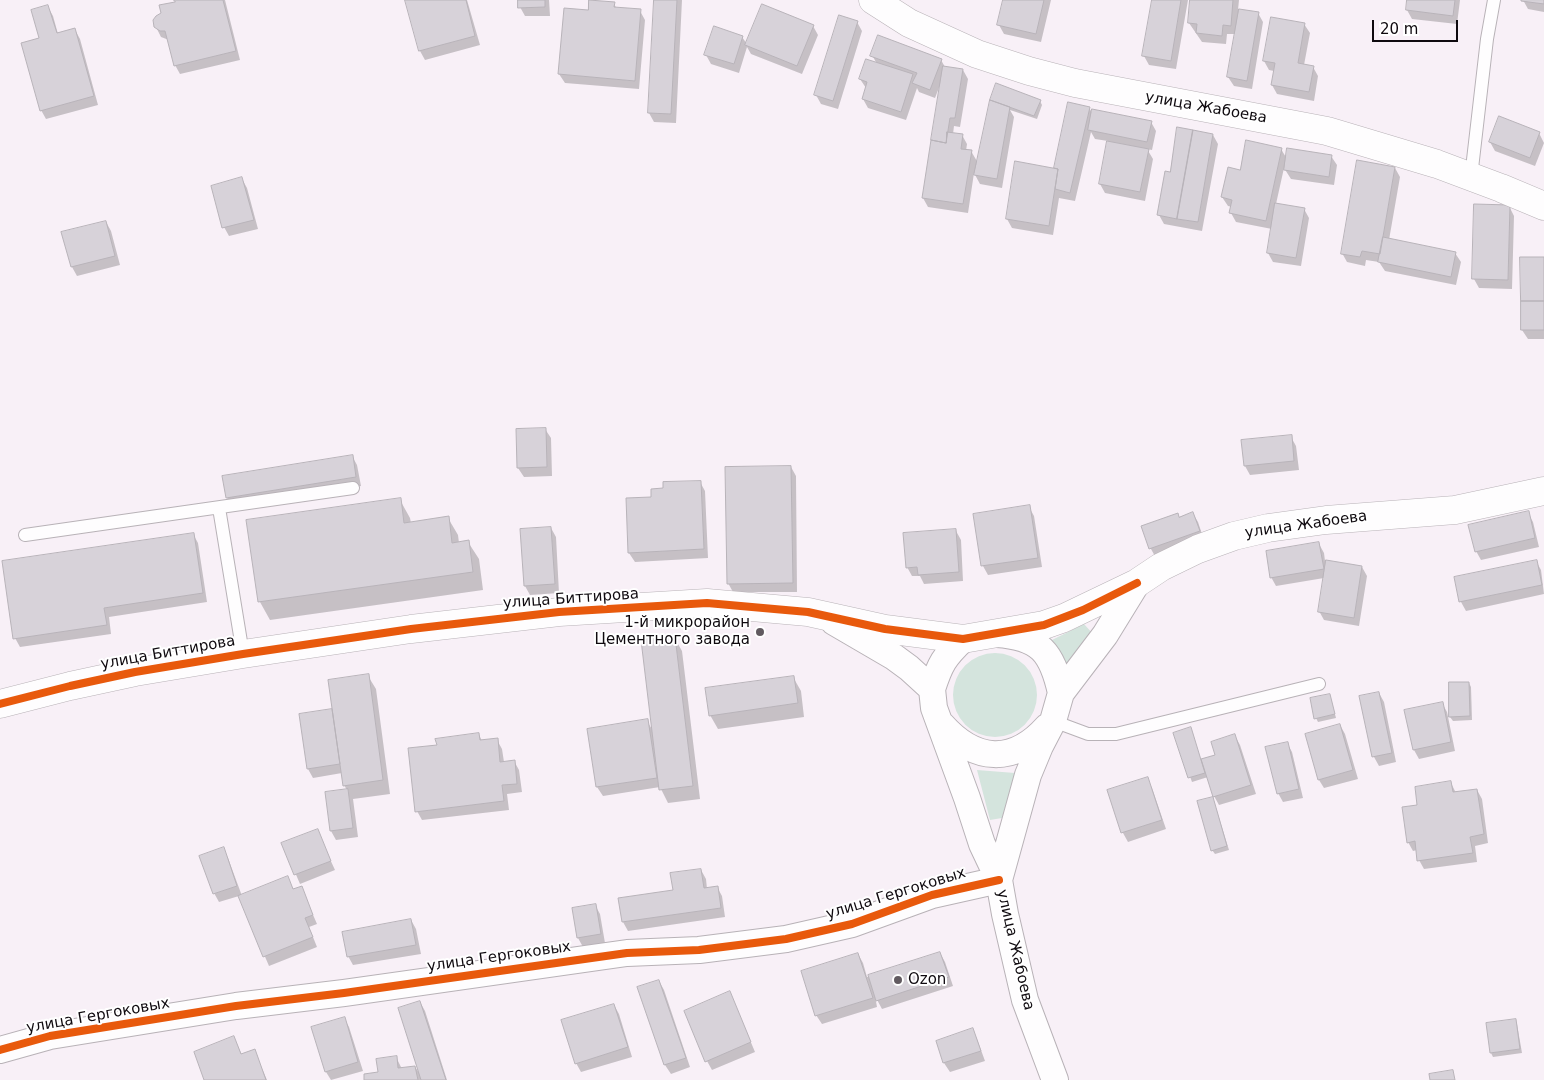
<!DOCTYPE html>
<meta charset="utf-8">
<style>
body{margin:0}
#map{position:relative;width:1544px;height:1080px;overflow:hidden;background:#f8f0f7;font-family:"DejaVu Sans",sans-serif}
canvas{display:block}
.scale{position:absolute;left:1372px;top:20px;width:86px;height:22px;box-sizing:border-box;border:2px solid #0f0a0f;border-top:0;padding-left:6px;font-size:15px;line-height:18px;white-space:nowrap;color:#0f0a0f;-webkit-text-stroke:4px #fff;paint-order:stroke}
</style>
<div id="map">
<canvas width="1544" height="1080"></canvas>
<div class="scale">20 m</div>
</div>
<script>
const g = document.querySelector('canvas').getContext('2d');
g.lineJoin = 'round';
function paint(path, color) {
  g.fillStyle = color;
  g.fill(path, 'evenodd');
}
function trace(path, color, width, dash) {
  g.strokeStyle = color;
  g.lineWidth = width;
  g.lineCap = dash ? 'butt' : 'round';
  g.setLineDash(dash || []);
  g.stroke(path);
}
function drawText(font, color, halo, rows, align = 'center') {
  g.font = font + ' "DejaVu Sans",sans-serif';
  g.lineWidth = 4;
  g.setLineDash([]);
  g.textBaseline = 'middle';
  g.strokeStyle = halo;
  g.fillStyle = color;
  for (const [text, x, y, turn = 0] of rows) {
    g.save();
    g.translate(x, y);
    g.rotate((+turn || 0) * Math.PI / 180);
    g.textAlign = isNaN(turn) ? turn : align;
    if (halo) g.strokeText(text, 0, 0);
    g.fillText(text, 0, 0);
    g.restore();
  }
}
paint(new Path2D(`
 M1084,624L1093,634L1069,667L1050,641Z
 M953 695a42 42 0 1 1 84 0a42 42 0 1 1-84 0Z
 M977,770L1015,773L1002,818L990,820Z`), '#d4e4dd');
paint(new Path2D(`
 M176,0H225L240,60L180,74L175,65L169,40L161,37L156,27L176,3Z
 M406,0H467L480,45L425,60L420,51Z
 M519,0H549L550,16H525L520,7Z
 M655,0H682L676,123L654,122L649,113Z
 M1004,0H1051L1041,42L1004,34L999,25Z
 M1153,0H1188L1176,69L1149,65L1144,56Z
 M1191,0H1239L1238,10L1258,13L1263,22L1252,89L1234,86L1228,77L1236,34H1227L1226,44L1202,42L1189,23Z
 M1408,0H1460L1457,24L1412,19L1407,10Z
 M1523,0H1544V12L1528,9Z
 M614,4L617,9L640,11L645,20L639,89L565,83L559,74L589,12Z
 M48,7L53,16L58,34L75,30L80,39L98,105L46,119L41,110L40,39Z
 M857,22L862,31L838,109L821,104L816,95Z
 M1304,24L1310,33L1304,65L1313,67L1318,76L1314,101L1277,94L1272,85L1274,71L1269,70L1264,61Z
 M813,26L818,35L802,74L751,54L747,47L739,73L711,64L706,55L742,37L747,44Z
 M872,55L941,60L945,67L963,70L968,79L960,127L954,126L953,134L962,135L967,144L966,151H971L978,163L991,100L1040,101L1042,105L1037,119L1010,110L1014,117L1002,188L980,184L974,173L968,213L928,207L923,198L940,85L935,98L919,92L917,88L906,120L868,108L863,99L866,88L860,79L877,64Z
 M1069,103L1089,108L1093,114L1151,122L1156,131L1152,150L1147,149L1153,159L1145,201L1105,193L1100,184L1108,141L1095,139L1091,132L1075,201L1059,198L1053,235L1012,228L1007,219L1055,169Z
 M1539,133L1544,143L1535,166L1495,151L1490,142Z
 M1213,135L1218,144L1202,231L1164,224L1159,215L1171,173Z
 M1281,149L1287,159L1331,156L1337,165L1334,185L1291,179L1284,168L1276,204L1304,209L1309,218L1301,266L1273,262L1268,253L1272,229L1236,222L1231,213L1232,207L1228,206L1222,197L1240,172Z
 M1395,168L1400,177L1389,240L1455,253L1461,262L1456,285L1385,271L1379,262L1366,260L1365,266L1347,262L1342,253Z
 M242,179L247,188L258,229L229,236L224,227Z
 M1475,206H1509L1514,216L1512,289L1479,288L1474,279Z
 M106,222L111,231L120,265L77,276L72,267Z
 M1544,258V339H1528L1522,330Z
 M545,429L551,438L552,476L524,477L518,468Z
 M1291,437L1296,446L1299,470L1250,475L1245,466Z
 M352,456L357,465L361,486L233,507L227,498Z
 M791,467L796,476L797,592H733L728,583Z
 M700,482L705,491L708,558L635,562L629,553L652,498Z
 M400,500L410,518L411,523L448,518L458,535L459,543L468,542L479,559L483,590L270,620L260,602L248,521Z
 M1029,507L1034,516L1042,567L988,575L983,566L975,515Z
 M1528,513L1533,522L1539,547L1481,560L1476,551Z
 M1193,514L1198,522L1204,540L1156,558L1151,549L1143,527L1180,518Z
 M551,528L556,537L559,593L530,595L525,586L522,530Z
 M956,531L961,540L963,581L924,584L920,576H912L907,567Z
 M193,534L198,543L207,602L109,617L111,634L20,647L15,638Z
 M1319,544L1324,553L1325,561L1362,567L1367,576L1359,626L1324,620L1319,611L1324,578L1276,586L1271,577Z
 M1536,561L1541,570L1544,594L1466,611L1461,602L1456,578Z
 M674,637L682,651L700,799L668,803L660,787L603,796L597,787L589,730L647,721L653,731Z
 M368,676L376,689L390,794L353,799L358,837L336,840L331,831L347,790L344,785L342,773L313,778L308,769L300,715L334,710Z
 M793,677L801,691L804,717L718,729L710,715Z
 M1469,683L1471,687L1472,720L1453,721L1450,717Z
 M1379,693L1384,702L1396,762L1379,766L1374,757Z
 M1330,695L1336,718L1318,722L1316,718Z
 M1442,703L1447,712L1455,751L1419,759L1414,750L1406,711Z
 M1340,725L1345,734L1358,779L1324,788L1319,780Z
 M1175,734L1201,760L1216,756L1235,736L1240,745L1256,794L1219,805L1214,796L1208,777L1192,782Z
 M479,735L482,741L497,740L502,749L504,762L514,761L519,770L522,792L507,794L509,810L422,820L417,811L438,746Z
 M1287,743L1292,752L1303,798L1283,802L1278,793Z
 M1147,779L1152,788L1166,829L1128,842L1123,833L1109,791Z
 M1451,783L1456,793L1477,790L1482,799L1488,843L1475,846L1477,862L1424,869L1419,860L1417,850L1413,851L1408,842L1419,806Z
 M1213,798L1229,850L1215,854L1212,850Z
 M317,831L335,870L300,884L283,844Z
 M223,849L228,858L242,896L287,878L294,890L301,887L317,924L309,927L317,947L269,966L239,896L219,902L214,893Z
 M701,870L706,879L707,889L717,887L722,896L725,917L628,931L623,922L620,899L674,891Z
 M595,905L600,914L605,943L583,947L578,938Z
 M411,920L416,929L421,954L353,965L348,956Z
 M940,953L945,962L953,986L882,1009L875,996L877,1007L822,1024L816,1015L858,954L863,963L867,977Z
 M659,981L664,990L690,1067L671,1074L665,1065L639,988Z
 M420,1002L425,1011L447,1080H366L379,1073L396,1057L402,1069L415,1067L420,1074Z
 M734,1002L755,1052L712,1070L707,1061Z
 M614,1005L619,1014L632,1057L581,1072L576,1063Z
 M344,1018L349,1027L363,1071L331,1080L326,1072Z
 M1515,1020L1517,1024L1522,1053L1493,1057L1491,1053Z
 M972,1030L977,1039L985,1061L950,1072L944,1063L938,1042Z
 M234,1038L242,1055L254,1050L267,1080H206Z`), '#0003');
const building = new Path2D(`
 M174,0H223L236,51L174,66L165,31H160L154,27L153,20L156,16L161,13L159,5L175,2Z
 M405,0H466L475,36L419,51Z
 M518,0H545V7L518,8Z
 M589,0L615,2L614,7L641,9L635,81L558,74L564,8L588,10Z
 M654,0H677L671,114L648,113Z
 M1003,0H1044L1036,34L997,25Z
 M1152,0H1181L1171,61L1142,56Z
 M1190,0H1233L1231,26L1223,25L1222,36L1196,33L1197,24L1188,23Z
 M1407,0H1455L1453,16L1406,10Z
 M1544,0V4L1521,1V0Z
 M762,4L814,25L797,66L745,45Z
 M48,5L57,33L75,28L94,96L40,111L21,43L39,38L31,10Z
 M1239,9L1259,12L1247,81L1227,77Z
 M839,15L858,21L833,101L814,95Z
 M1271,17L1305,23L1298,63L1314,66L1309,92L1271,85L1275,63L1263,61Z
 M714,26L743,36L734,64L704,55Z
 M878,35L942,59L930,90L912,83L917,73L870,56Z
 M866,59L913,74L901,112L862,99L867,82L859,79Z
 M943,66L963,69L955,118H950L946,143L931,140Z
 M996,83L1041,100L1034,116L990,100Z
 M990,100L1010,107L997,179L974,175Z
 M1068,102L1090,107L1070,193L1055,189L1058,169L1054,168Z
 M1092,109L1152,121L1147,142L1088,130Z
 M1499,116L1540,132L1530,158L1489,142Z
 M1177,127L1193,130L1177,219L1157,215L1165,171L1170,172Z
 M1193,130L1213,134L1198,222L1177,219Z
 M947,132L963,134L961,149L972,150L963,204L922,198L931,140L946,143Z
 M1246,140L1282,148L1266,221L1229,213L1232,200L1221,197L1228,167L1240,170Z
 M1107,141L1149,149L1140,192L1099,184Z
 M1287,148L1332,155L1329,177L1284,170Z
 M1357,160L1395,167L1380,254L1362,251L1360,257L1341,254Z
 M1015,161L1058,169L1049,226L1006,219Z
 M242,177L254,220L222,228L211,186Z
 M1275,203L1305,208L1296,258L1267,253Z
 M1474,204L1510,205L1508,280L1472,279Z
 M106,221L115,256L71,267L61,232Z
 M1383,237L1456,252L1451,277L1378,262Z
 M1520,257H1544V301H1521Z
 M1521,301H1544V330H1521Z
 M546,428L547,467L517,468L516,429Z
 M1292,435L1294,461L1244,466L1241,440Z
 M353,455L356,477L226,498L222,476Z
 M791,466L793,583L727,584L725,467Z
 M701,481L704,549L628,553L626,498L651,497V489L663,488V482Z
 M401,498L404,523L449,516L452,543L469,540L473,572L258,602L246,520Z
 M1030,505L1038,558L981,566L973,514Z
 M1529,511L1535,538L1475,552L1468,525Z
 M1193,512L1200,531L1149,549L1141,526L1178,513L1179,517Z
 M551,527L555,584L524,586L520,529Z
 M956,529L959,572L918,575L917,567L906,568L903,533Z
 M194,533L203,593L104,608L107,625L13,639L2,561Z
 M1319,542L1324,569L1270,578L1266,551Z
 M1326,560L1362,566L1354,618L1318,612Z
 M1537,560L1542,585L1459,602L1454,577Z
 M675,636L693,786L659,790L641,640Z
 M369,674L383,780L343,786L328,680Z
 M794,676L798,703L709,716L705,688Z
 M1449,682H1469L1470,716L1449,717Z
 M1379,692L1392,753L1372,757L1359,696Z
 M1330,694L1335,714L1314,719L1310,698Z
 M1443,702L1451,742L1413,750L1404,710Z
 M332,709L340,764L307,769L299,714Z
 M648,719L657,778L596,787L587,729Z
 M1340,724L1353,770L1318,780L1305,734Z
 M1191,727L1205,773L1188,778L1173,733Z
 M479,733L480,740L498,738L500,762L515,760L517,784L502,785L504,801L415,812L408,748L437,745L435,739Z
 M1235,734L1251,785L1213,797L1201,759L1215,755L1211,742Z
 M1288,742L1299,789L1277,794L1265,747Z
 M1148,777L1162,820L1121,833L1107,790Z
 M1451,781L1453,792L1477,789L1484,834L1470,837L1473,853L1417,861L1415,841L1407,843L1402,807L1417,805L1415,787Z
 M348,789L353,828L330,831L325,792Z
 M1213,797L1227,846L1211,851L1197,801Z
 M318,829L331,861L294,875L281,843Z
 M224,847L237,886L213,894L199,856Z
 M701,869L704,888L718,886L721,908L622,922L618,898L673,890L670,873Z
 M288,876L293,889L302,886L313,915L305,918L313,937L263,957L238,896Z
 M596,904L601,934L577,938L572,908Z
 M411,919L416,945L347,957L342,932Z
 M940,952L949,977L876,1001L868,975Z
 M858,953L873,998L815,1016L801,971Z
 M659,980L686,1058L664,1065L637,987Z
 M730,991L751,1042L705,1062L684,1011Z
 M420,1001L446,1080H421L398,1008Z
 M614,1004L628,1047L575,1064L561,1020Z
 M345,1017L358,1062L325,1072L311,1027Z
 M1516,1019L1520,1049L1490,1053L1486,1023Z
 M973,1028L981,1051L943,1063L936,1041Z
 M234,1036L241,1054L255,1049L266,1080H204L194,1052Z
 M397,1056L398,1068L415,1066L418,1080H364V1074L378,1072L376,1059Z
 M1453,1070L1455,1080H1430L1429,1074Z`);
paint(building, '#d7d2d9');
trace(building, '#b8b3b9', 1);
const lane = new Path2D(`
 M1471,177L1487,39L1494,0
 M219,508L243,654
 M25,535L353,488
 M1053,721L1088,734H1116L1319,684`);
const street = new Path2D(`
 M834,622L894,657L909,668L932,689L934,708L967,798L982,844L999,880
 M997,634C1040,637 1052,652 1061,693
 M932,689C940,664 944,657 963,639
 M942,725C975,762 1013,765 1047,727
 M0,1050L50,1036L236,1006L344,993L627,953L699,950L786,939L852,924L932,895L999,880
 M1055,1080L1025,1000L1005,914L999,880L1028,775L1040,746L1053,721L1061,693L1105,635L1137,583`);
const secondary = new Path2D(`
 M873,0L909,23L977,54L1029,71L1075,83L1327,131L1437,164L1501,188L1544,206
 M0,704L70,686L135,672L243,654L411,629L559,612L707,603L808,612L885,629L963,639L1044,625L1064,618L1137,583L1161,567L1198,549L1234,536L1268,528L1326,520L1455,510L1544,491`);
trace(lane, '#b8b2b7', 14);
trace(street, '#b8b2b7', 28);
trace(secondary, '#b8b2b7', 29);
trace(lane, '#fefdfe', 12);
trace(street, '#fefdfe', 26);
trace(secondary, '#fefdfe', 28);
trace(new Path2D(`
 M0,704L70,686L135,672L243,654L411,629L559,612L707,603L808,612L885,629L963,639L1044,625L1083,610L1137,583
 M0,1050L50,1036L236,1006L344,993L627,953L699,950L786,939L852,924L932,895L999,880`), '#e8590c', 8);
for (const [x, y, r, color] of [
 [760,632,5,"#615a60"],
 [898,980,5,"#615a60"]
]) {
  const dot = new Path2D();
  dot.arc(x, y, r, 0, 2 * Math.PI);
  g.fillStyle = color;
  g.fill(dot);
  trace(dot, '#fff', 2);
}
drawText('15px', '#0f0a0f', '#fff', [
 ["улица Жабоева",1206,108,10],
 ["улица Жабоева",1306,525,-8],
 ["улица Биттирова",571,599,-4],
 ["улица Биттирова",168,653,-10],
 ["улица Гергоковых",896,894,-17],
 ["улица Жабоева",1015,950,77],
 ["улица Гергоковых",499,957,-8],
 ["улица Гергоковых",98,1016,-10]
]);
drawText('15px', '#0f0a0f', '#fff', [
 ["1-й микрорайон",750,623],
 ["Цементного завода",750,640],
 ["Ozon",908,980,"left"]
], 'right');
</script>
